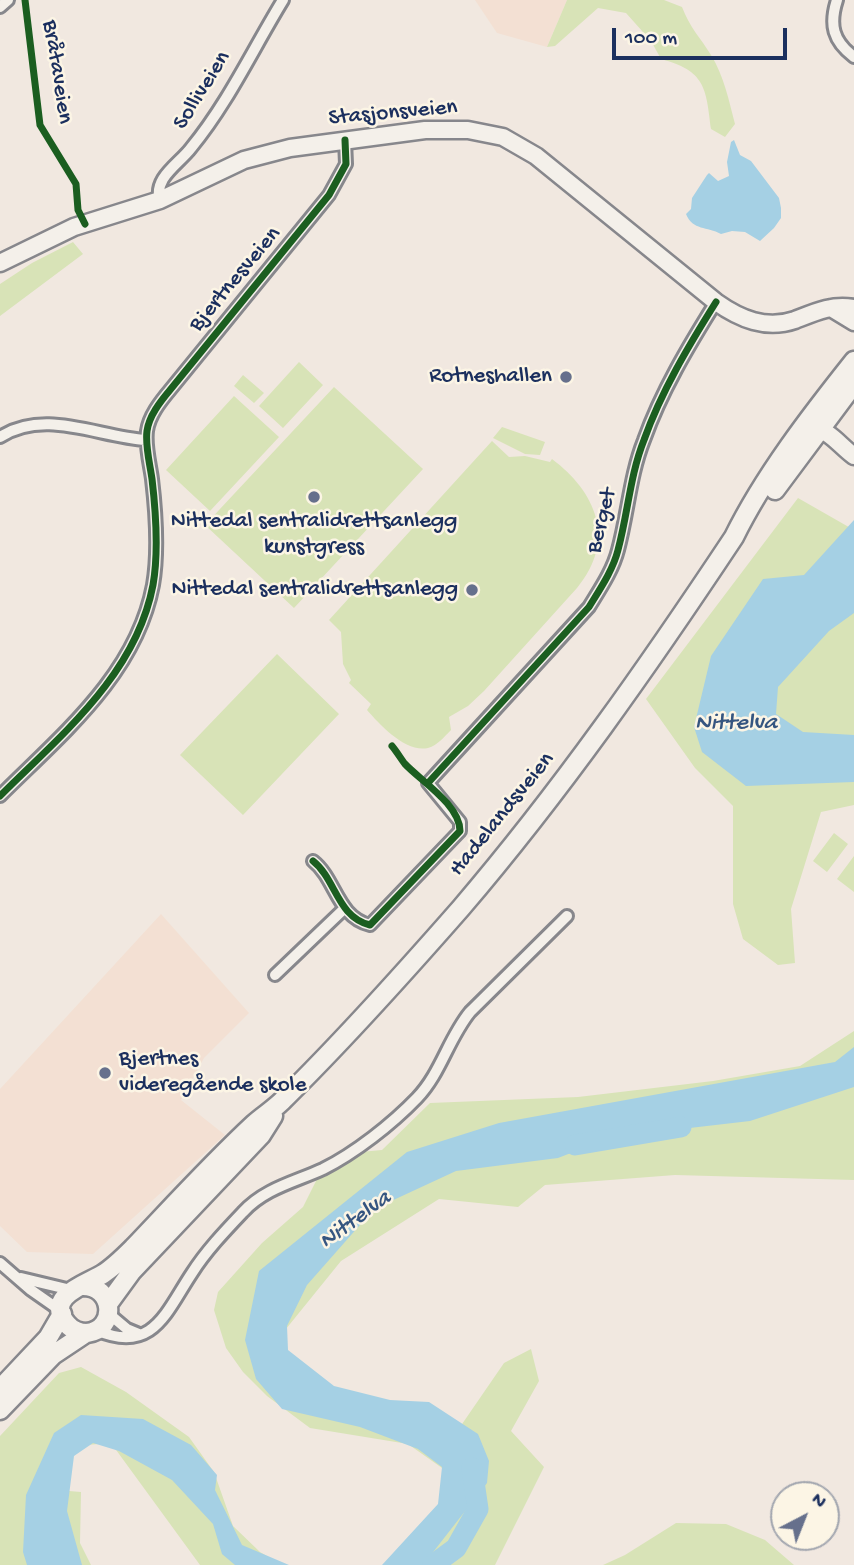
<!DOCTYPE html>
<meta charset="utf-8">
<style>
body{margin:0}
#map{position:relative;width:854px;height:1565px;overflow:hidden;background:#f1e8e0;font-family:"Gochi Hand",sans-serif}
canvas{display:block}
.north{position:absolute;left:770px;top:1481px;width:70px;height:70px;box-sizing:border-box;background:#fcf5e5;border:2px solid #a2a6af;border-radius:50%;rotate:42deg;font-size:19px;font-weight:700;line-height:28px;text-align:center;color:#1b2f5e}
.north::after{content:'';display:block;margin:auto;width:24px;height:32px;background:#66708c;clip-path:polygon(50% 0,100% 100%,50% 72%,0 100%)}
.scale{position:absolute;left:612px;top:28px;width:175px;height:32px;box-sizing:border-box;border:4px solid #1b2f5e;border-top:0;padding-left:9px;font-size:21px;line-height:24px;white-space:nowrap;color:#1b2f5e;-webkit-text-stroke:5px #fcf5e5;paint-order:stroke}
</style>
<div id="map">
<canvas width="854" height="1565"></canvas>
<div class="north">N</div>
<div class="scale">100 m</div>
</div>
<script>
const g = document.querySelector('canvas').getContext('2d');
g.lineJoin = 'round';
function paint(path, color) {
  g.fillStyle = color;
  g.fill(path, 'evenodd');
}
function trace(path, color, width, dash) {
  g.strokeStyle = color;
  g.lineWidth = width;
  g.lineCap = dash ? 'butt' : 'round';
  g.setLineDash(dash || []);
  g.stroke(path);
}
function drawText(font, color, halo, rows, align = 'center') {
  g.font = font + ' "Gochi Hand",sans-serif';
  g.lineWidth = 5;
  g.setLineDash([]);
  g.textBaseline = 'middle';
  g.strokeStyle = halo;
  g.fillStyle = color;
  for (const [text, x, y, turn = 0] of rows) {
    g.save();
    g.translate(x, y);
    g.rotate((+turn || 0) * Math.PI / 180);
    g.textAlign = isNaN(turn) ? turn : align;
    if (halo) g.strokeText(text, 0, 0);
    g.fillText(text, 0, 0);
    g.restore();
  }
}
paint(new Path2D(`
 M475,0H567L547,47L497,33Z
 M161,914L249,1013L204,1058L181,1100L225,1135L93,1254L27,1252L0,1226V1089Z`), '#f3e0d3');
paint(new Path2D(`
 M567,0H664L682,7C690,28 700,37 711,55C724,76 729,101 735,124L725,137L711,129C706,87 705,71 661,59L651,41L626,13L598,8L555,46L547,47Z
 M73,242L83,254L0,316V284L32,263Z
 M299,362L323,385L283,428L259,406Z
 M243,375L264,393L254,403L234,386Z
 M334,387L423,469L294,608L205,525Z
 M234,396L279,437L210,511L166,470Z
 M502,427L545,442L540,455L525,454L493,438Z
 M492,441L509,457L525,456L550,462L552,459C596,492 617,540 577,588L484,691L468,706L449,717L451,730C444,737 438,745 428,748C406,753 380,725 367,710L371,704L349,683L351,680L343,664L341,632L329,620Z
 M798,498L854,530V805L821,812L791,909L795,963L778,965L743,939L733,904V806L695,768L646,699Z
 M277,654L339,714L243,815L180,755Z
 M834,833L848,844L827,872L813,861Z
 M854,856V892L837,879Z
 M854,1031V1180L675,1175L545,1185L518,1207L439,1199L341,1261L273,1345L306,1395L460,1427L504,1363L531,1349L539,1381L511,1431L544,1467L495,1565H386L443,1509L442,1468L408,1444L310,1428L267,1396L243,1372L226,1348L214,1310L218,1292L262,1243L303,1207L323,1167L360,1152L382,1150L430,1103L578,1097L713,1081L800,1066Z
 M81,1367L126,1392L189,1437L214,1472L233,1526L260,1552L282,1565H200L111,1443L62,1447L45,1489L81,1492L80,1543L91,1565H0V1436L59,1373Z
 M676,1523L726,1524L765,1540L794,1565H603L625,1555Z`), '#d8e3b7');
paint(new Path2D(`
 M734,140L740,155L751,161L779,198L781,208V218L774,228L760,241L745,232L732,231L721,234C707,226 693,231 686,214L691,209L692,198L707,175L709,173L718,181L729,176L727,162L731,142Z
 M854,520V613L829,631L778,687L776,714L803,732L854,735V782L746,786L702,752L694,727L711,656L763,579L804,575Z
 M854,1047V1087L750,1121L612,1137L558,1158L456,1171L374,1209L307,1285L287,1326L288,1350L334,1386L390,1400L429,1402L478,1434L489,1461L487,1483L423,1565H382L438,1504L442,1467L418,1449L360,1427L282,1409L256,1379L245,1340L259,1271L407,1152L499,1123L835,1062Z
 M81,1415L143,1419L191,1445L217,1475L215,1490L242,1545L289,1565H235L222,1554L213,1524L172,1480L119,1451L93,1443L74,1456L67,1511L82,1565H27L23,1552L26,1495L54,1433Z`), '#a5d0e4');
trace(new Path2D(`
 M575,1145L681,1127
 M433,1565L456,1548L478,1509L472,1468`), '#a5d0e4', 21);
const minor = new Path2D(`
 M837,0C829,25 833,41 854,57
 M0,7L8,0
 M160,200C153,178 179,164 191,148C228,103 253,49 283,0
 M0,437C45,408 98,437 146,440
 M0,796C61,735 136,675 153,585C159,551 156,513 152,479C150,464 145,446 147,431C149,416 160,402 170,390L329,195L346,164L345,140
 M313,861C336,879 337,917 370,925L460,831V822L428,783L589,607C600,589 613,570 618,550C628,513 630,475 644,440C661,392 689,345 716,302
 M275,975L345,908
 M0,1263L31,1290L61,1311
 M21,1278L71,1290
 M108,1313L127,1329L139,1334
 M96,1330C153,1355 166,1312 192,1273C206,1251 225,1231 243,1212C265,1188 295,1182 323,1169C355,1153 392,1124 417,1098C441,1073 448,1039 470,1012L567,916`);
const secondary = new Path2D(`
 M0,263L74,227L160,200L244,160L290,148L425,130H468L503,137L536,156L716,302C740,319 766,330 795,320C815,312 832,304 854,308
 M831,308L854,322
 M811,427C830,430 839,445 854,456`);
const trunk = new Path2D(`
 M775,490L854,384
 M82,1286C114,1285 118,1329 87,1333C80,1333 72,1330 67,1324C43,1296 87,1284 103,1274C114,1267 124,1257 133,1248C173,1206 212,1163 254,1124C264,1115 276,1108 285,1098C346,1038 404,973 461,908C561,791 649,665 734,537C764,476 811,415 854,361
 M108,1304L132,1271L261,1135L273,1116
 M0,1389L48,1338L62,1314
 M0,1410L53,1355L86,1333`);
trace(minor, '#87878c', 16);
trace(secondary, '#87878c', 21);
trace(trunk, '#87878c', 23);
trace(minor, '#f4f0ea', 10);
trace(secondary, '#f4f0ea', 16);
trace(trunk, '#f4f0ea', 18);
trace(new Path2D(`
 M25,0L40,125L76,184L78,210L85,224
 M428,783L589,607C600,589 613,570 618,550C628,513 630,475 644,440C661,392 689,345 716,302
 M0,796C61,735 136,675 153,585C159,551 156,513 152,479C150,464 145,446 147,431C149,416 160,402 170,390L329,195L346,164L345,140
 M313,861C336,879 337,917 370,925L460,831C460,805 421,781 405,764C401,759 397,752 392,746`), '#1b5e20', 7);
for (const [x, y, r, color] of [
 [566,377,7,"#66708c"],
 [314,497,7,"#66708c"],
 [472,590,7,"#66708c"],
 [105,1073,7,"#66708c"]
]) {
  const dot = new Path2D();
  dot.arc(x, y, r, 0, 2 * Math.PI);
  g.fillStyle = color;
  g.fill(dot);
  trace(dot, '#fcf5e5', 2.5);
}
drawText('23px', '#1b2f5e', '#fcf5e5', [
 ["Bråtaveien",56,72,81],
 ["Solliveien",203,91,-58],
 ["Stasjonsveien",393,114,-5],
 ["Bjertnesveien",236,280,-50],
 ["Berget",603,521,-76],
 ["Hadelandsveien",503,815,-51]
]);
drawText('23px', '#1b2f5e', '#fcf5e5', [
 ["Rotneshallen",552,377],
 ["Nittedal sentralidrettsanlegg",314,522,"center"],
 ["kunstgress",314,548,"center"],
 ["Nittedal sentralidrettsanlegg",458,590],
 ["Bjertnes",119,1060,"left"],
 ["videregående skole",119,1086,"left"]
], 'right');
drawText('italic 24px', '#355580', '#fcf5e5', [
 ["Nittelva",736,724],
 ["Nittelva",356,1221,-36]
]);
</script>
